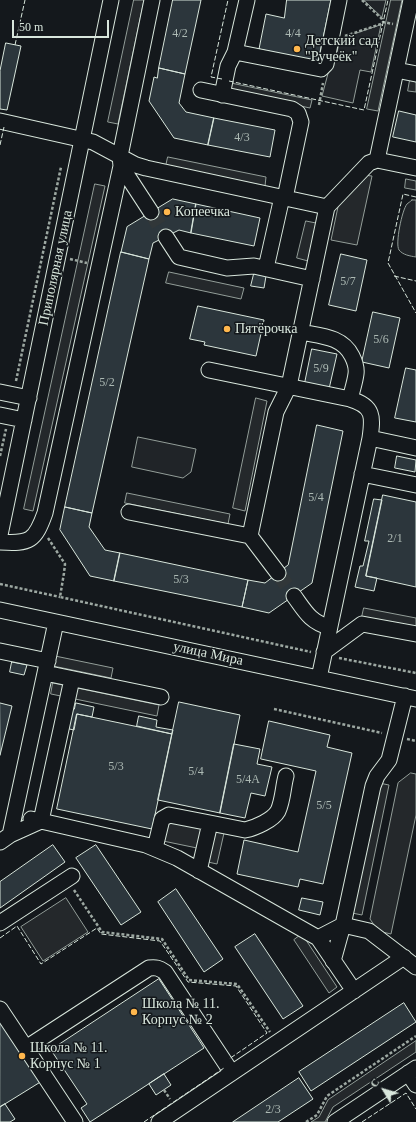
<!DOCTYPE html>
<meta charset="utf-8">
<style>
body{margin:0}
#map{position:relative;width:416px;height:1122px;overflow:hidden;background:#14181c;font-family:"Times New Roman",serif}
canvas{display:block}
.north{position:absolute;left:364px;top:1070px;width:40px;height:40px;-webkit-text-stroke:3px #14181c;paint-order:stroke;rotate:308deg;font-size:11px;font-weight:700;line-height:16px;text-align:center;color:#d8e6dc}
.north::after{content:'';display:block;margin:auto;width:14px;height:18px;background:#d8e6dc;clip-path:polygon(50% 0,100% 100%,50% 72%,0 100%)}
.scale{position:absolute;left:12px;top:20px;width:97px;height:18px;box-sizing:border-box;border:2px solid #d8e6dc;border-top:0;padding-left:5px;font-size:12px;line-height:14px;white-space:nowrap;color:#d8e6dc;-webkit-text-stroke:3px #14181c;paint-order:stroke}
</style>
<div id="map">
<canvas width="416" height="1122"></canvas>
<div class="north">С</div>
<div class="scale">50 m</div>
</div>
<script>
const g = document.querySelector('canvas').getContext('2d');
g.lineJoin = 'round';
function paint(path, color) {
  g.fillStyle = color;
  g.fill(path, 'evenodd');
}
function trace(path, color, width, dash) {
  g.strokeStyle = color;
  g.lineWidth = width;
  g.lineCap = dash ? 'butt' : 'round';
  g.setLineDash(dash || []);
  g.stroke(path);
}
function drawText(font, color, halo, rows, align = 'center') {
  g.font = font + ' "Times New Roman",serif';
  g.lineWidth = 3;
  g.setLineDash([]);
  g.textBaseline = 'middle';
  g.strokeStyle = halo;
  g.fillStyle = color;
  for (const [text, x, y, turn = 0] of rows) {
    g.save();
    g.translate(x, y);
    g.rotate((+turn || 0) * Math.PI / 180);
    g.textAlign = isNaN(turn) ? turn : align;
    if (halo) g.strokeText(text, 0, 0);
    g.fillText(text, 0, 0);
    g.restore();
  }
}
const green = new Path2D(`
 M364,0H386L382,17Z
 M381,25L371,72L360,70L353,103L322,96L334,51L337,52L340,39Z
 M412,200H416V257C410,256 403,255 399,250C395,244 402,210 407,204C408,203 410,202 412,200Z
 M138,437L196,449L191,472L183,478L132,467Z`);
paint(green, '#202428');
trace(green, '#939e99', 1);
const parking = new Path2D(`
 M134,0H144L118,124L108,122Z
 M391,0H402L378,111L367,109Z
 M410,80L416,81V92L408,91Z
 M231,83L312,100L310,108L230,91Z
 M168,157L266,177L265,186L166,166Z
 M363,175L372,176L357,245L331,240L339,202Z
 M406,179L416,181V190L405,188Z
 M95,184L105,186L33,511L24,509Z
 M306,221L316,223L308,261L297,258Z
 M169,272L244,288L241,299L166,283Z
 M256,398L267,401L245,511L233,508Z
 M127,493L230,514L228,524L125,503Z
 M364,608L416,618V627L362,617Z
 M55,656L113,668L111,678L53,666Z
 M53,683L159,705L157,716L51,694Z
 M411,773L416,774V815L391,934L378,931L370,919L398,783Z
 M379,783L389,785L362,915L352,913Z
 M168,820L202,828L197,848L163,841Z
 M215,831L224,833L217,864L208,862Z
 M66,898L88,932L43,961L21,927Z
 M302,934L337,987L329,993L294,940Z
 M416,1041V1052L333,1107L325,1122H311L319,1117L328,1100Z`);
paint(parking, '#24282b');
trace(parking, '#939e99', 1);
const building = new Path2D(`
 M173,0H201L185,74L159,68Z
 M287,0H331L318,62L259,49L266,14L284,18Z
 M6,43L21,46L7,110L0,109V71Z
 M159,68L185,74L179,103L186,112L214,118L208,145L174,138L149,101L154,77L157,78Z
 M399,111L416,115V142L393,137Z
 M214,118L275,130L270,157L208,145Z
 M173,199L196,204L191,233L179,230L153,243L149,259L121,252L127,227Z
 M196,204L260,218L254,246L191,233Z
 M121,252L149,259L92,513L65,507Z
 M341,254L367,260L356,311L329,305Z
 M254,274L266,276L264,288L251,286Z
 M198,306L264,320L256,356L204,345L205,342L190,339Z
 M373,312L400,318L389,368L362,362Z
 M312,349L337,354L329,389L305,383Z
 M406,368L416,370V422L395,418Z
 M317,425L343,431L312,583L269,613L242,607L248,580L265,583L288,565Z
 M397,456L416,460L415,472L395,468Z
 M383,495L416,502V587L366,576Z
 M374,499L382,500L366,576L377,578L374,591L355,587L360,566H363L369,541H365Z
 M65,507L92,513L89,527L105,550L120,553L114,581L90,576L60,530Z
 M120,553L248,580L242,607L114,581Z
 M12,662L27,665L24,675L10,672Z
 M179,702L240,715L220,813L158,800Z
 M0,703L12,706L0,755Z
 M76,703L94,707L92,717L77,714L74,730L65,728L69,708L74,709Z
 M77,714L172,734L152,829L57,809Z
 M139,716L157,720L156,727L173,730L172,734L137,726Z
 M269,721L330,735L327,747L352,753L323,884L300,879L298,887L237,874L244,840L298,852L316,771L261,759Z
 M234,744L260,749L257,764L272,767L265,796L251,793L245,818L220,813Z
 M53,845L65,862L0,908V882Z
 M96,845L141,912L121,925L76,858Z
 M176,889L223,959L204,972L158,902Z
 M302,898L323,902L320,915L299,910Z
 M255,934L303,1006L283,1019L235,947Z
 M159,979L204,1048L90,1122L81,1108L87,1104L51,1050Z
 M404,1003L416,1022L311,1091L299,1072Z
 M0,1015L42,1081L0,1107Z
 M164,1074L171,1085L156,1095L149,1084Z
 M299,1078L313,1099L278,1122H233Z
 M5,1104L15,1119L10,1122H0V1107Z`);
paint(building, '#2c363c');
trace(building, '#d8e6dc', 1);
trace(new Path2D(`
 M151,212L166,237
 M278,573L294,596`), '#313739', 15, [15, 8]);
const minor = new Path2D(`
 M411,0L377,160L416,168
 M235,52L321,69L326,64L339,0
 M396,70L416,74
 M201,90L292,109L298,113L301,122L285,198
 M222,95L228,66L235,52L247,0
 M0,121L93,142L136,165L146,168L327,207
 M121,166L151,212
 M166,237L179,257L227,268L254,266L312,279
 M266,268L282,197
 M301,332C320,336 342,336 352,356C355,362 357,367 356,374C355,382 352,391 350,399
 M209,370L350,399C374,406 373,417 370,438L319,678
 M0,392L29,398
 M0,415L24,420
 M370,438L416,448
 M362,474L416,485
 M129,512L250,536L278,573
 M0,535L111,0
 M250,536L276,412L289,386L327,207L369,163L377,160
 M0,542C30,544 35,541 45,513L121,166L120,156L152,0
 M294,596C305,611 310,622 329,627
 M0,610L416,699
 M0,651L48,661
 M324,652L362,624L416,634
 M45,673L161,697
 M405,696L389,760L377,776L373,786L343,925L369,931L416,967
 M31,819L41,821L72,679
 M10,835L56,622
 M0,842L10,835L41,821L146,845L177,858L318,938L343,925L333,961
 M155,848L162,819L169,815L210,823
 M199,871L210,823L245,830C255,828 273,820 278,811C283,800 283,787 286,776
 M0,923L72,876
 M318,938L354,991
 M0,1009L75,1122
 M26,1048L149,968C156,967 159,968 165,972L232,1073
 M408,1073L416,1085
 M159,1122L404,957
 M335,1122L416,1068`);
trace(minor, '#d8e6dc', 17);
trace(new Path2D(`
 M362,0L382,19L383,22
 M345,36L381,24L383,22L393,24
 M319,105L323,83
 M70,259L87,263
 M16,381L61,167
 M0,456L6,429
 M48,538L65,564L64,573L60,597L311,652
 M0,584L60,597
 M339,658L416,673
 M274,709L382,733
 M407,739L416,741
 M74,890L102,932L162,939L189,980L237,984L270,1032
 M164,1090L170,1099
 M306,1122L317,1115L327,1096L416,1036`), '#9da8a2', 2.5, [3, 2]);
trace(minor, '#14181c', 15);
trace(new Path2D(`
 M15,45L25,0
 M222,79L211,77L228,0
 M229,81L364,110L388,0
 M0,145L4,127
 M416,197L403,194L388,263L416,313
 M394,276L416,281
 M0,938L17,926L41,964L97,928L101,934L160,941L188,982L236,986L267,1033L229,1059
 M144,1122L224,1068
 M362,1122L406,1093L416,1109`), '#d8e6dc', 1, [5, 2]);
for (const [x, y, r, color] of [
 [297,49,4,"#ffb74d"],
 [167,212,4,"#ffb74d"],
 [227,329,4,"#ffb74d"],
 [134,1012,4,"#ffb74d"],
 [22,1056,4,"#ffb74d"]
]) {
  const dot = new Path2D();
  dot.arc(x, y, r, 0, 2 * Math.PI);
  g.fillStyle = color;
  g.fill(dot);
  trace(dot, '#14181c', 1.5);
}
drawText('12px', '#adbab4', null, [
 ["4/2",180,34],
 ["4/4",293,34],
 ["4/3",242,138],
 ["5/7",348,282],
 ["5/6",381,340],
 ["5/9",321,369],
 ["5/2",107,383],
 ["5/4",316,498],
 ["2/1",395,539],
 ["5/3",181,580],
 ["5/3",116,767],
 ["5/4",196,772],
 ["5/4А",248,780],
 ["5/5",324,806],
 ["2/3",273,1110]
]);
drawText('14px', '#d8e6dc', '#14181c', [
 ["Детский сад",305,41],
 ["\"Ручеёк\"",305,57],
 ["Копеечка",175,212],
 ["Пятёрочка",235,329],
 ["Школа № 11.",142,1004],
 ["Корпус № 2",142,1020],
 ["Школа № 11.",30,1048],
 ["Корпус № 1",30,1064]
], 'left');
drawText('14px', '#d8e6dc', '#14181c', [
 ["Приполярная улица",56,268,-78],
 ["улица Мира",208,654,12]
]);
</script>
